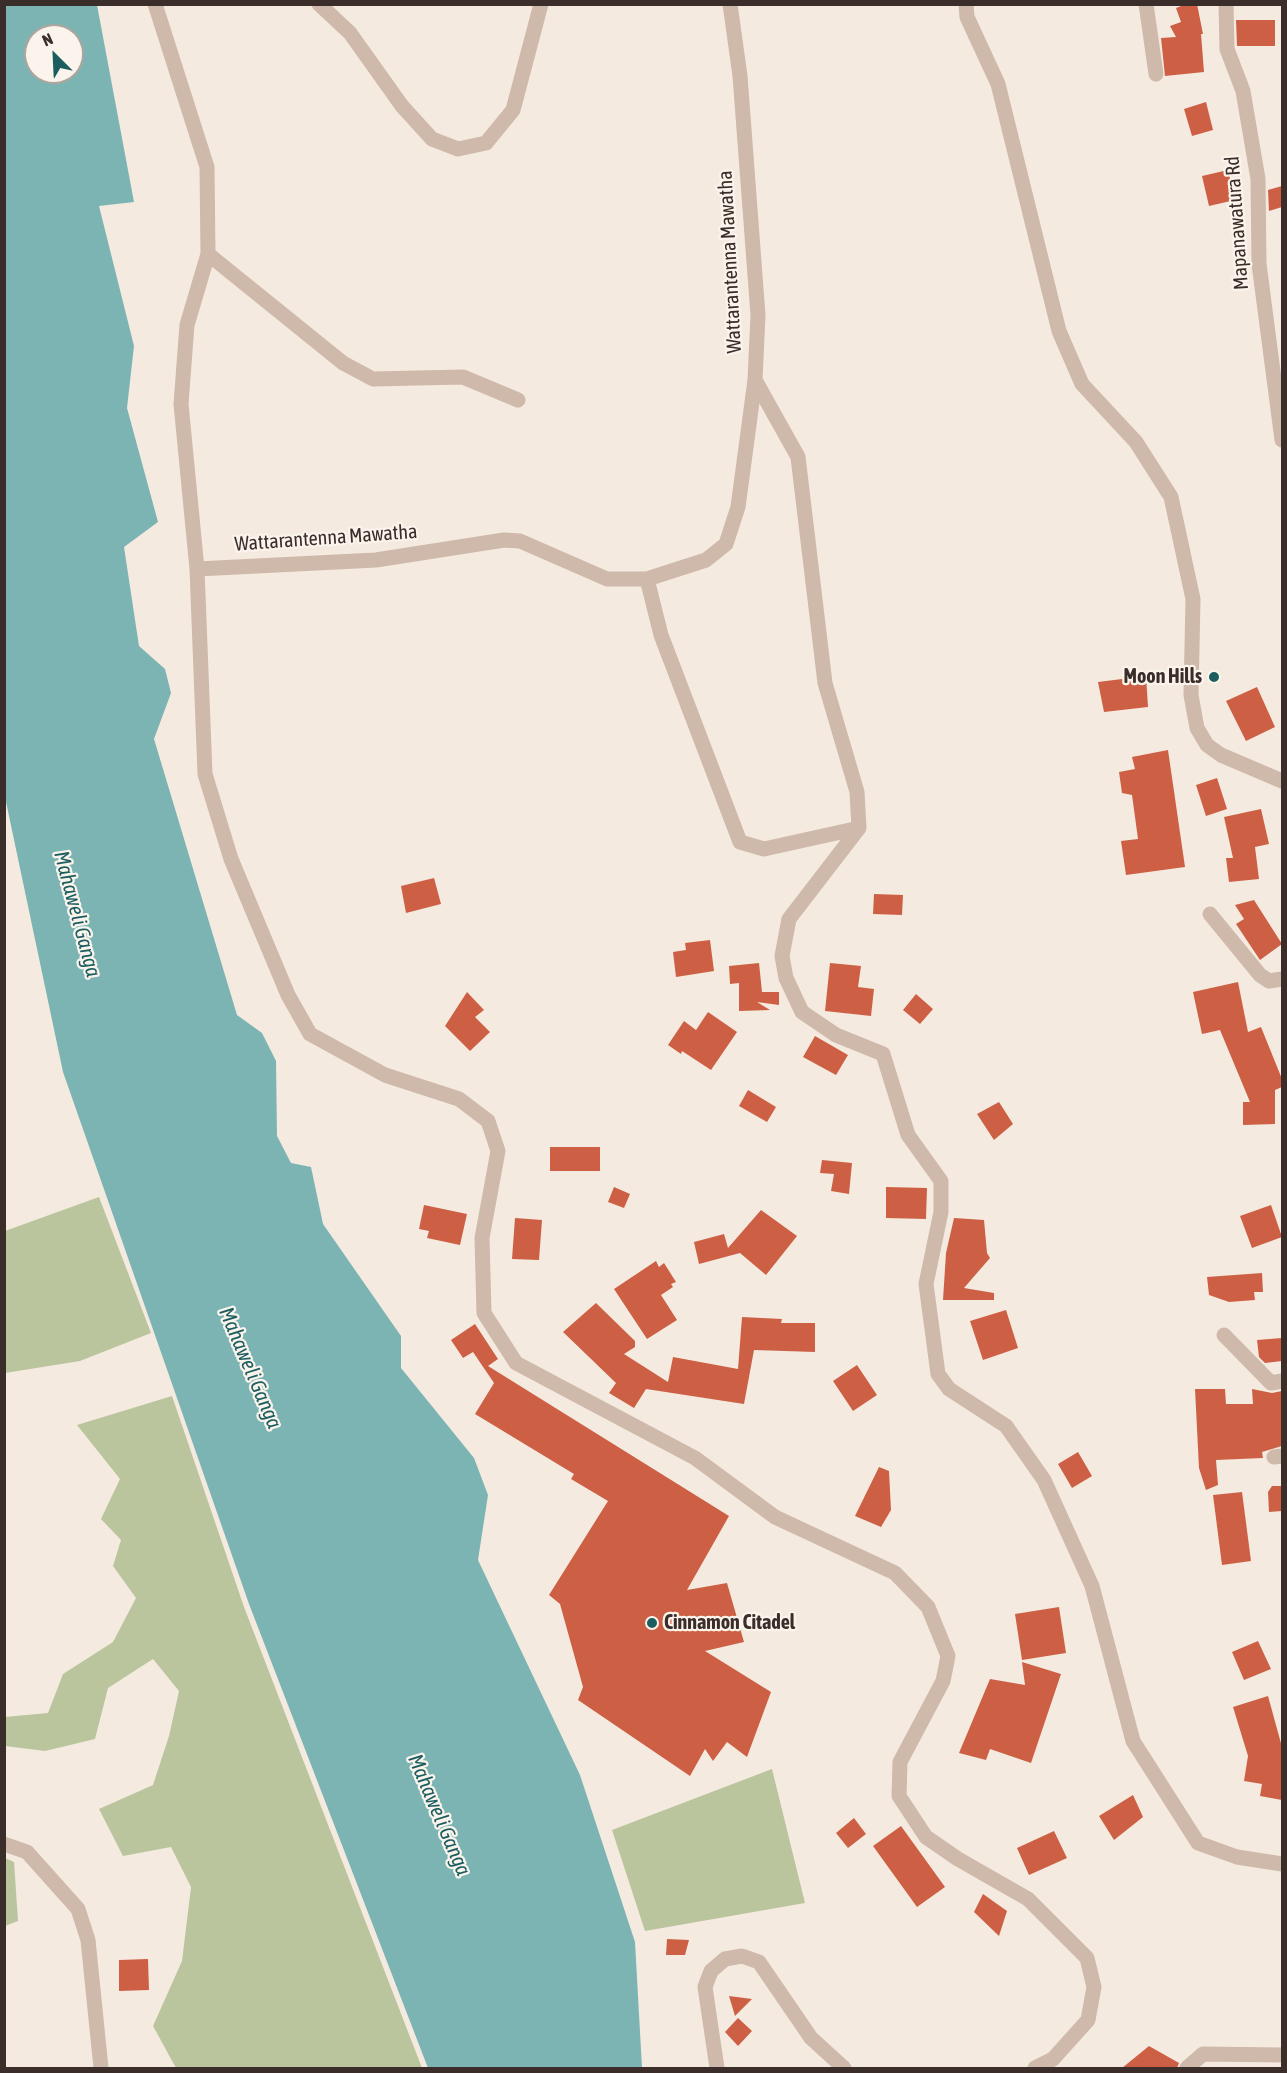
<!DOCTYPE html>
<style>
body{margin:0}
#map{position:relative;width:1287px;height:2073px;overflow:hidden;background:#f5eadf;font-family:"Asap Condensed",sans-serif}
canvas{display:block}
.frame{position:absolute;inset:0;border:6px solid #3b2e2a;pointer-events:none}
.north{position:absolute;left:24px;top:24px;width:60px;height:60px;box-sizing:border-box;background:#fbf4ec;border:2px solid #aea59e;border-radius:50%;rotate:336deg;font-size:16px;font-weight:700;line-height:24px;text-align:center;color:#3b2e2a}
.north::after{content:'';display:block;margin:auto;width:21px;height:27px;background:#1c5e60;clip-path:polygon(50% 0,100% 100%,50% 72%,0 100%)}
</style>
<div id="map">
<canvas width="1287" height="2073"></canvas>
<div class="frame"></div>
<div class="north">N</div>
</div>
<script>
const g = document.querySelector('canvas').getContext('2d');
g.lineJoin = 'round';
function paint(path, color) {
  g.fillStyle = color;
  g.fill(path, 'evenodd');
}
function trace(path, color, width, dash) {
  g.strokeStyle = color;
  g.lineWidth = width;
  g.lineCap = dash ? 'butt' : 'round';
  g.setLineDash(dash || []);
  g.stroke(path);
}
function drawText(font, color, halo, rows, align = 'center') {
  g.font = font + ' "Asap Condensed",sans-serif';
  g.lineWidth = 4.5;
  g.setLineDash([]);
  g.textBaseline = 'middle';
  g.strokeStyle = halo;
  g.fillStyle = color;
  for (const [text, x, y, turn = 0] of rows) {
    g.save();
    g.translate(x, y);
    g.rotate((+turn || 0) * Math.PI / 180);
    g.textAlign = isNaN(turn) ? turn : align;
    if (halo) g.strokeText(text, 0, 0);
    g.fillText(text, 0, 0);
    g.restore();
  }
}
paint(new Path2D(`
 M99,1197L151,1333L80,1361L5,1373V1231Z
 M172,1396L244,1607L422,2068H176L153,2026L182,1961L191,1887L171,1847L123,1856L99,1809L153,1785L169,1736L179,1691L153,1659L108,1688L95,1739L45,1751L5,1746V1717L48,1713L63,1674L113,1642L136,1598L113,1566L121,1540L101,1519L120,1479L77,1425Z
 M772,1769L805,1903L645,1931L612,1830Z
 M5,1858L14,1862L18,1921L5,1926Z`), '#bac59e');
paint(new Path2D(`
 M4,5H97L134,202L99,206L134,346L127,408L158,522L124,547L139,646L165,669L171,693L154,739L237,1015L262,1033L276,1061L277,1136L291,1163L311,1167L323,1224L401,1336V1368L474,1458L488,1495L478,1560L580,1775L635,1942L642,2068H428L249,1604L63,1072L5,797ZM36,36H72V72H36Z`), '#7cb4b4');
paint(new Path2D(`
 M1186,4H1197L1203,34H1201L1204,72L1165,76L1161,38L1176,37L1170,26L1181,22L1176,8Z
 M1236,20H1275V46H1237Z
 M1206,102L1213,130L1192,136L1184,109Z
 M1228,170L1235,200L1209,206L1202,176Z
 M1282,186V207L1269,211L1268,190Z
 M1146,676L1148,707L1104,712L1098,682Z
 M1257,687L1275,727L1246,741L1226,701Z
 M1168,750L1185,867L1126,875L1121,841L1138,839L1132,795L1122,793L1119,772L1135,769L1132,757Z
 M1217,778L1227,809L1206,816L1196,785Z
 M1261,809L1269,844L1255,847L1259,879L1229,882L1226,858H1233L1224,817Z
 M434,878L441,904L406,913L401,886Z
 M874,894L903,895L902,915L873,914Z
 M1254,900L1282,944L1260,960L1236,924L1244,919L1235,905Z
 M710,940L714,971L676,977L673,952L686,950L685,943Z
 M759,963L762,992H779V1005L757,1002L770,1010L739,1011V983L730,984L729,966Z
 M830,963L861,966L858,987L874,989L871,1016L825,1011Z
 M1238,982L1248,1032L1261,1027L1282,1079V1087L1275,1090V1124L1243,1125V1102H1250L1220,1030L1202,1034L1193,992Z
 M467,992L484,1010L475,1017L490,1032L470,1051L445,1026Z
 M916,994L933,1009L920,1024L903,1010Z
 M708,1012L737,1032L711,1070L682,1051L681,1054L668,1045L684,1021L696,1030Z
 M815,1036L848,1055L836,1075L803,1057Z
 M748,1090L776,1107L767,1122L739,1106Z
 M999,1102L1013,1124L994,1140L977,1114Z
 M550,1147H600V1171H550Z
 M822,1160L852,1163L849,1194L831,1191L834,1174L820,1173Z
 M614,1187L630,1194L624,1208L608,1202Z
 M886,1187L927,1188L926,1219L886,1218Z
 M424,1205L467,1214L460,1245L427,1238L429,1231L419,1229Z
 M1271,1205L1282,1237L1252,1248L1240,1216Z
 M761,1210L797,1236L766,1275L740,1253L699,1264L694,1242L724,1234L728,1248Z
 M515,1218L542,1220L539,1260L512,1259Z
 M954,1218L984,1220L987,1253L990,1258L964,1288L994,1293V1300H943L946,1253Z
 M656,1261L659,1267L664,1263L676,1282L671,1284L673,1287L661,1295L677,1320L647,1339L614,1289Z
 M1262,1273L1263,1292H1254L1255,1300L1229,1302L1209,1295L1207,1277Z
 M596,1303L635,1341V1347L624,1354L668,1382L673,1357L738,1369L742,1317L782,1319L781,1323H815V1352L754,1350L744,1404L646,1389L634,1408L609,1393L616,1383L563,1332Z
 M1006,1310L1018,1348L983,1360L970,1321Z
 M475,1324L498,1359L488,1366L729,1516L687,1590L727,1583L744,1642L705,1651L771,1692L747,1757L727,1742L713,1761L705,1749L690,1776L578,1700L583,1687L560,1604L549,1595L608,1501L571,1479L574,1474L475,1414L494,1383L473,1352L463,1358L451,1340Z
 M1282,1338V1361L1265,1363L1259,1357L1257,1340Z
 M857,1365L877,1395L853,1411L833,1381Z
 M1195,1389H1225L1226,1404H1253L1252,1389L1272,1393L1282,1391V1446L1262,1452L1263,1458L1216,1460L1218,1485L1206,1490L1199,1468Z
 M1078,1452L1092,1476L1072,1488L1058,1464Z
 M879,1467L889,1471L891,1510L881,1527L855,1516Z
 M1272,1486H1282V1511L1269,1512L1268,1492Z
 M1242,1492L1251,1561L1222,1565L1213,1495Z
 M1059,1607L1066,1653L1022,1660L1015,1614Z
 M1258,1641L1271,1669L1244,1680L1232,1652Z
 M1022,1662L1061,1674L1031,1763L990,1749L986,1760L959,1753L990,1679L1025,1685Z
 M1268,1696L1282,1747V1800L1260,1796L1262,1784L1244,1781L1248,1756L1233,1707Z
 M1133,1795L1143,1817L1114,1840L1099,1816Z
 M854,1818L866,1834L848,1848L836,1833Z
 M901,1826L945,1887L917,1907L873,1846Z
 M1054,1831L1067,1858L1029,1875L1017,1848Z
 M983,1894L1007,1911L999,1936L974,1912Z
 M667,1939L689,1940L685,1955H666Z
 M148,1959L149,1990L119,1991V1960Z
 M729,1996L752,1999L735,2016Z
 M738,2018L752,2031L738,2046L725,2032Z
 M1149,2046L1179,2063L1177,2068H1122Z`), '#cd6044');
trace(new Path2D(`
 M155,4L207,167L208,254L187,325L181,404L197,569L205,774L231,859L288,995L310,1034L385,1075L459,1099L488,1121L498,1151L482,1238L484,1313L516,1363L695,1458L775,1517L895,1573L928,1607L948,1656L943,1681L900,1762L899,1796L926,1837L958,1859L1028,1899L1087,1958L1094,1987L1088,2020L1053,2059L1035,2068
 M319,4L350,33L402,106L432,139L458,149L486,143L513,110L541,4
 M966,4L967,17L998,84L1059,331L1082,384L1136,442L1171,497L1193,599L1191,695L1197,728L1207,745L1221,755L1282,781
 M1146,4L1156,74
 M1226,4L1227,49L1243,91L1258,179L1259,264L1282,440
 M208,254L343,363L373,379L463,377L518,400
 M755,380L798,457L825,683L857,792L859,828L789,919L782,956L786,978L802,1012L836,1035L883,1054L908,1135L941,1181V1212L926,1284L938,1374L949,1389L1006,1426L1044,1480L1092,1586L1133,1741L1198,1843L1237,1857L1282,1864
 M197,569L376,560L504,540L520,541L607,579H647L706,560L726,544L738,507L755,380L758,315L740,76L730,4
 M647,579L661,635L740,842L764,849L859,828
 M1210,914L1260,975L1269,981L1282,979
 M1224,1335L1271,1383L1282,1381
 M1274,1457L1282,1456
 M4,1844L27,1852L78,1909L88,1940L101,2068
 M717,2068L705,1987L711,1971L725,1959L742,1956L759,1962L811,2038L844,2068
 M1187,2068L1203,2054L1282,2055`), '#ceb9aa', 15);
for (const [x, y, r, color] of [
 [1214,677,6,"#1c5e60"],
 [652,1623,6,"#1c5e60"]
]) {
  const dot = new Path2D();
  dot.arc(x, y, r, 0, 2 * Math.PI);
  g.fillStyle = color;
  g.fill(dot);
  trace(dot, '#fbf4ec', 2);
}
drawText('20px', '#3b2e2a', '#fbf4ec', [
 ["Mapanawatura Rd",1237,223,-94],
 ["Wattarantenna Mawatha",730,262,-93],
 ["Wattarantenna Mawatha",326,538,-4]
]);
drawText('bold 20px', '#3b2e2a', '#fbf4ec', [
 ["Moon Hills",1202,677],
 ["Cinnamon Citadel",664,1623,"left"]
], 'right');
drawText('italic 21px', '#1c5e60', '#fbf4ec', [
 ["Mahaweli Ganga",77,914,75],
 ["Mahaweli Ganga",250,1368,67],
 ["Mahaweli Ganga",439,1815,67]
]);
</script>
